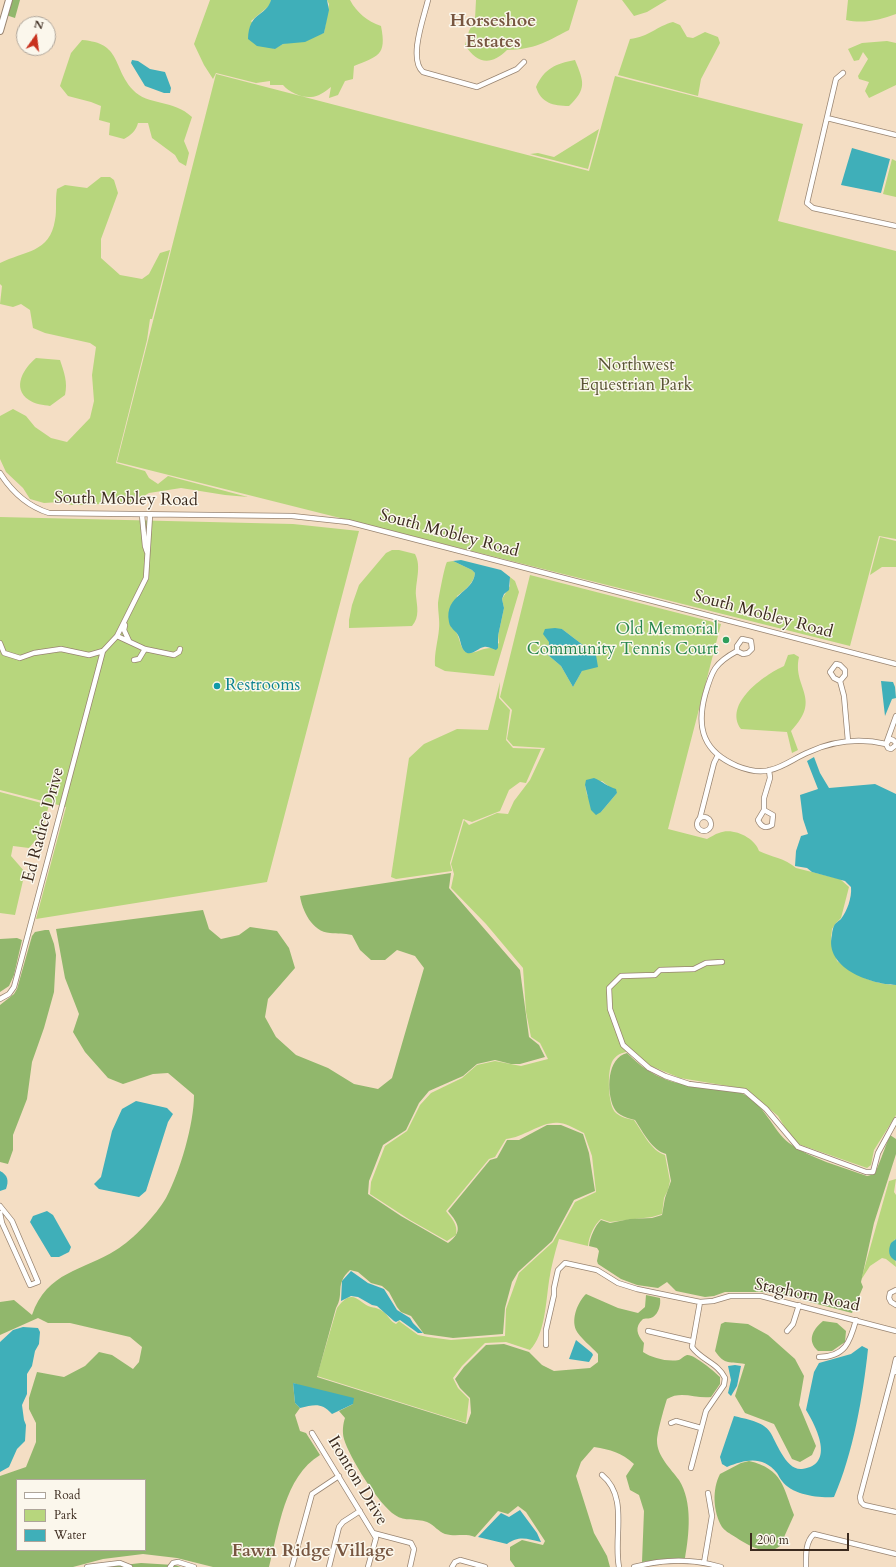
<!DOCTYPE html>
<style>
body{margin:0}
#map{position:relative;width:896px;height:1567px;overflow:hidden;background:#f4dec4;font-family:Cardo,serif}
canvas{display:block}
.legend{position:absolute;left:16px;top:1479px;width:130px;height:72px;box-sizing:border-box;background:#fbf7ec;border:1px solid #aea59a;margin:0;padding:5px 7px;list-style:none;font-size:12px;color:#3b2a1e}
.legend li{display:flex;align-items:center;gap:8px;height:20px}
.legend b{width:20px;border:1px solid #aea59a}
.north{position:absolute;left:16px;top:16px;width:40px;height:40px;box-sizing:border-box;background:#fbf7ec;border:1px solid #aea59a;border-radius:50%;rotate:14deg;font-size:11px;font-weight:700;line-height:16px;text-align:center;color:#3b2a1e}
.north::after{content:'';display:block;margin:auto;width:14px;height:18px;background:#c8321e;clip-path:polygon(50% 0,100% 100%,50% 72%,0 100%)}
.scale{position:absolute;left:750px;top:1533px;width:99px;height:18px;box-sizing:border-box;border:2px solid #3b2a1e;border-top:0;padding-left:5px;font-size:12px;line-height:14px;white-space:nowrap;color:#3b2a1e;-webkit-text-stroke:3px #fbf7ec;paint-order:stroke}
</style>
<div id="map">
<canvas width="896" height="1567"></canvas>
<ul class="legend">
<li><b style="height:5px;background:#fff"></b>Road</li>
<li><b style="height:11px;background:#b7d67d"></b>Park</li>
<li><b style="height:11px;background:#3fafb9"></b>Water</li>
</ul>
<div class="north">N</div>
<div class="scale">200 m</div>
</div>
<script>
const g = document.querySelector('canvas').getContext('2d');
g.lineJoin = 'round';
function paint(path, color) {
  g.fillStyle = color;
  g.fill(path, 'evenodd');
}
function trace(path, color, width, dash) {
  g.strokeStyle = color;
  g.lineWidth = width;
  g.lineCap = dash ? 'butt' : 'round';
  g.setLineDash(dash || []);
  g.stroke(path);
}
function drawText(font, color, halo, rows, align = 'center') {
  g.font = font + ' Cardo,serif';
  g.lineWidth = 3;
  g.setLineDash([]);
  g.textBaseline = 'middle';
  g.strokeStyle = halo;
  g.fillStyle = color;
  for (const [text, x, y, turn = 0] of rows) {
    g.save();
    g.translate(x, y);
    g.rotate((+turn || 0) * Math.PI / 180);
    g.textAlign = isNaN(turn) ? turn : align;
    if (halo) g.strokeText(text, 0, 0);
    g.fillText(text, 0, 0);
    g.restore();
  }
}
paint(new Path2D(`
 M210,0H271L270,5L251,21L274,49L283,44L324,33L329,4L327,0H350C357,13 367,21 381,26C387,56 378,56 354,66L353,79L345,81L338,95L329,98L331,87C326,91 318,97 311,97C302,98 289,92 283,85H270V81L256,83L216,73L213,79L204,65L194,44Z
 M476,0H578L569,30C544,43 535,49 507,50C491,66 477,64 465,45L469,31L475,19Z
 M622,0H667L647,12L634,16Z
 M848,0H896V14C880,20 863,24 846,20Z
 M673,22L680,25L687,37L693,38L705,32L718,37L720,43L701,79L698,96L618,75L630,39C649,37 657,26 673,22Z
 M82,40C122,43 112,67 133,90C148,106 173,99 192,117L184,141L189,153L186,166L179,162L175,155L152,138L148,123H138C136,131 131,135 124,139L109,135L110,123L99,120L101,106L91,102L68,96L60,86L71,53Z
 M887,41L896,43V85L869,98L865,91L869,82L859,79L858,76L868,59L863,52L859,60L854,61L848,49L862,43Z
 M575,60C584,82 587,89 569,106C553,106 541,103 536,87C545,68 555,64 575,60Z
 M216,74L589,171L615,76L803,124L778,221L896,251V539L879,536L850,646L117,462Z
 M599,129L588,169L530,154L538,153L554,157Z
 M892,159L896,161V197L883,194Z
 M101,177H110L114,180L118,193L101,239V258L120,275L142,279L149,274L160,253L170,250L152,319H150L147,340L116,463L145,471L149,478L158,484L168,476L248,497L225,495L181,488L149,493L132,503L72,505L59,502L44,503L30,499L23,488L6,472L0,459V416L13,409L26,416L35,427L51,438L67,442L90,418L94,401L92,375L96,347L90,343L45,333L33,328L30,310L21,304L13,307L0,304L2,286L0,284V263C24,251 50,253 55,220C57,210 55,200 57,189L65,185L87,188Z
 M36,358L60,360C64,372 68,382 65,395L50,406C44,405 34,404 29,400C11,388 24,368 36,358Z
 M0,517L293,524L359,531L267,882L36,919L66,807L0,790Z
 M880,537L896,541V567H882L870,575Z
 M392,550H399L415,554C422,567 415,582 416,596C417,606 420,617 412,626L349,628V620L352,605L359,585L386,553Z
 M453,561L472,570L475,573C474,583 465,590 457,596L451,627C460,633 458,641 463,649C468,659 481,647 492,648L499,643L498,636L504,608L502,599L510,586V577L515,581L519,592L494,676L445,671L435,666C434,653 438,641 439,629C440,621 438,612 438,604C438,600 445,564 447,562Z
 M530,575L721,624L668,829L707,839C711,837 715,834 719,833C733,827 755,838 759,851C771,857 785,858 796,868L840,879L849,887L841,918L836,923L832,929L831,939L837,961C858,975 870,984 896,985V1115L874,1150L871,1165L867,1168L798,1144L789,1134L778,1116L746,1089L680,1078L651,1066L632,1051C625,1052 618,1053 613,1060C607,1070 608,1098 613,1109C616,1116 627,1119 634,1120C642,1131 651,1151 665,1155L670,1181L668,1190L664,1198L662,1214L652,1217L610,1222L601,1219C594,1225 589,1236 588,1246L559,1239C555,1252 551,1267 549,1281C546,1301 545,1335 530,1350L506,1342L485,1343L462,1366L453,1378L458,1388L469,1399L466,1423L317,1376L337,1308C353,1286 358,1303 371,1307C377,1308 380,1309 385,1313C389,1317 391,1322 396,1324L399,1321L418,1335L428,1337L451,1340L505,1336L506,1309L519,1273L553,1242L575,1202L596,1192L592,1156L584,1133C577,1130 568,1124 560,1123C543,1120 525,1137 506,1139L495,1157L489,1159L446,1211C452,1219 458,1224 456,1235L447,1241L410,1220L370,1194L371,1182L385,1146L407,1131L420,1105L431,1093L462,1078L477,1065L495,1061L521,1066L548,1059L540,1043L531,1037L526,1012L523,968L486,924L451,888L454,874L451,864L464,820L469,825L497,813L508,814L514,801L530,780L545,748L513,746L507,739L512,710L500,697ZM562,629L596,655L582,671L573,687L561,666L548,655L549,642ZM602,781L617,793L601,812L587,795L585,785Z
 M794,654L799,657C792,688 823,698 791,731L798,750L792,753L787,732L741,729C723,704 764,675 784,666L788,655Z
 M500,682L499,698L510,710L506,740L513,748L541,749L526,783L520,782L509,790L500,811L472,822L463,819L450,863L452,871L396,879L391,877L409,758L424,744L457,729L488,730Z
 M0,792L49,805L41,834L29,848L13,846L11,856L25,872L15,915L0,913Z
 M896,1179L894,1192L896,1195V1239L894,1240L896,1267L886,1259L882,1258L870,1266L861,1280L889,1181Z`), '#b7d67d');
paint(new Path2D(`
 M10,0H20L15,18L6,15Z
 M451,873L449,888L520,970L529,1037L539,1045L545,1057L520,1064H511L495,1060L477,1064L463,1076L429,1091L419,1103L406,1130L383,1145L369,1181L368,1194L401,1216L448,1243C463,1232 459,1224 448,1211L490,1160L497,1158L507,1140H519L547,1125H561L583,1134L589,1153L595,1191L574,1200L552,1241L518,1272L512,1282L505,1308L503,1334L453,1338L424,1334L411,1316L401,1312L397,1307L389,1292L382,1286L371,1283L358,1272L350,1270C334,1285 345,1293 336,1308L317,1377L467,1424L471,1413L470,1398L460,1388L455,1379L464,1367L486,1345L504,1344L529,1352L542,1365L554,1371L590,1368L598,1362V1354C593,1348 579,1337 576,1330C571,1318 578,1302 586,1294L618,1308L638,1313L645,1307L646,1295L660,1298C661,1304 659,1313 653,1317C650,1319 647,1318 643,1319C634,1327 637,1335 644,1343L643,1352C652,1358 667,1362 679,1360C681,1359 684,1356 687,1355C694,1354 715,1372 720,1377V1384L711,1397C696,1399 681,1390 667,1399C664,1408 657,1433 657,1441C657,1456 671,1469 679,1480C693,1502 689,1535 685,1558L642,1562L644,1511L639,1495L630,1490L626,1476L634,1464C621,1452 611,1450 594,1447L581,1462L576,1476L594,1533L607,1556L610,1567H515L510,1560V1547L522,1540L543,1545L545,1541L526,1512L518,1506L508,1514L498,1511L475,1537C465,1533 456,1537 445,1534C439,1532 434,1525 427,1522C416,1518 405,1522 395,1515C379,1505 349,1457 344,1439C342,1432 343,1424 345,1418L339,1411L353,1404L293,1383L295,1403L300,1408L295,1415L300,1431L306,1433L320,1455C284,1477 279,1529 269,1567H213L177,1558L143,1554L103,1559L73,1567H0V1476L26,1467L36,1442V1423L29,1409V1398L37,1372L64,1377L85,1366L99,1352L112,1355L133,1369L139,1362L142,1347L130,1337L70,1323H48L38,1318L0,1335V1302L14,1300L32,1315C47,1271 83,1271 116,1250C133,1240 156,1215 166,1198C180,1172 194,1124 194,1095L168,1073L153,1074L123,1084L108,1078L85,1052L73,1032L79,1014L65,978L56,929L203,910L209,929L221,939L239,935L250,927L277,931L289,948L295,968L268,999L265,1017L276,1037L296,1055L328,1068L354,1084L378,1089L392,1078L424,968L415,956L397,950L385,960H371L360,950L352,935C344,933 338,934 330,933C312,932 302,910 300,896ZM17,1480H145V1550H17Z
 M45,930H49L54,944L56,955L54,992L44,1028L32,1062L27,1099L13,1135V1150L8,1164L0,1162V1005L14,994L17,989L32,936L35,932Z
 M17,938L22,940L14,975L9,986L0,992V939Z
 M627,1053C654,1080 674,1084 711,1089C720,1091 732,1090 741,1093C764,1102 773,1131 789,1143C811,1159 842,1167 867,1176C870,1175 872,1175 874,1174C877,1171 887,1142 890,1135L896,1139V1154L874,1223L861,1282L863,1287L852,1313L786,1296L762,1292H725L714,1296L705,1297L676,1291L667,1282L658,1288L637,1285L621,1279L598,1264L597,1261L599,1251L597,1248L589,1246C590,1237 595,1226 601,1220L610,1223L630,1219L652,1218L662,1215L665,1198L671,1181L666,1154C652,1150 643,1132 635,1120C628,1118 618,1116 614,1108C606,1091 607,1058 627,1053Z
 M823,1321L837,1323L846,1331L845,1342L832,1351H818C807,1341 812,1330 823,1321Z
 M725,1322L748,1324L768,1335L795,1359L804,1376L799,1405L816,1446L812,1455L800,1462L792,1459L774,1424L745,1413L735,1396L745,1364C730,1361 725,1366 715,1351L721,1324Z
 M749,1461C783,1469 783,1487 794,1515L780,1546C766,1558 745,1543 732,1535C729,1533 724,1530 722,1527C713,1512 712,1489 720,1474L741,1463Z
 M141,1563L174,1565L181,1567H106Z`), '#91b76c');
paint(new Path2D(`
 M271,0H327L329,10L324,33L305,42L283,44L275,49L257,46L248,39C249,11 266,17 271,0Z
 M132,60L138,61L150,69L165,72L171,88L170,93H164L145,86L131,63Z
 M852,148L890,159L881,193L841,185Z
 M461,560L501,570L510,577L509,590L504,594L502,599L504,608L498,636V648L496,650C492,649 488,646 484,647C478,648 473,655 467,653C461,650 461,642 459,637C457,631 450,629 449,622C444,594 473,594 475,573L472,570L453,561Z
 M555,628L562,629L596,655L598,667L582,671L573,687L561,666L548,655L549,642L543,634L545,629Z
 M881,681L893,682L895,687L896,698L892,699L885,716Z
 M814,757L820,773L829,788L875,784L896,794V985C870,984 824,968 832,935C832,932 833,928 834,926C835,923 839,921 841,919C847,911 852,898 851,887L845,881L812,872L807,868L795,866L796,851L801,836L808,834L803,819L800,795L818,789L807,761Z
 M594,778C602,781 608,787 616,789L617,793L601,812L596,815L591,810L585,785L586,780Z
 M136,1101L167,1108L173,1114L168,1122L146,1191L139,1197L99,1189L94,1184L101,1177L112,1131L122,1109Z
 M0,1171C8,1175 9,1181 6,1189L0,1191Z
 M47,1211L53,1215L71,1247L69,1252L59,1257H51L30,1222L33,1216Z
 M896,1239V1261C888,1257 888,1250 891,1243Z
 M351,1271L368,1283L384,1289L397,1310L410,1318L413,1323L423,1333H418L400,1320L396,1322L394,1321L377,1306L372,1305L358,1297L351,1296L341,1301L342,1281Z
 M23,1327L38,1328L40,1332L39,1344L35,1351L32,1366L27,1374V1394L22,1405L24,1420L26,1425L25,1441L17,1449L9,1467L0,1472V1342L13,1330Z
 M576,1340L592,1353L593,1355L589,1362L569,1359Z
 M862,1346L868,1349C863,1396 853,1454 834,1497C818,1498 792,1495 782,1481C780,1479 779,1476 777,1473C762,1455 745,1460 727,1467L722,1464L720,1457L734,1416C745,1419 763,1421 770,1432C776,1441 786,1471 802,1469C836,1465 816,1426 806,1410L814,1372L819,1363L851,1354Z
 M735,1365L741,1366L737,1386L731,1396L728,1393L731,1380L728,1366Z
 M293,1383L354,1398L353,1404L332,1414C321,1402 314,1405 300,1408L295,1403Z
 M520,1510L537,1533L541,1542C528,1539 519,1535 507,1544L478,1537L501,1513L509,1517Z`), '#3fafb9');
const minor = new Path2D(`
 M428,0C424,17 408,59 423,72L477,87L517,69L524,62
 M843,73L836,79L807,203L813,208L896,226
 M827,118L896,135
 M0,473C12,492 27,506 49,513L292,516L348,522L896,664
 M142,515L145,546L147,552
 M125,625L124,630L129,641
 M117,636L145,649L174,655L179,652L180,649
 M0,643L4,653L20,658L34,653L61,649L89,655L103,651L117,636L146,578L150,515
 M737,651V646L742,639L751,641L752,649L748,653L743,654L737,651C715,663 712,670 705,695C696,729 704,752 737,766C747,770 760,773 770,770C784,767 796,757 809,752C833,741 860,738 886,744
 M134,660L139,659L145,649
 M840,681L834,678L830,672L836,664L840,665L845,670V675L840,681L844,696L848,741
 M887,741L896,716
 M896,743L893,740L890,739L886,744L888,748L891,749L896,745
 M764,810L773,815L772,825C766,829 761,827 758,820L764,810V798L770,778L769,770
 M697 824a7 7 0 1 1 14 0a7 7 0 1 1-14 0Z
 M700,818L714,763L718,755
 M722,962L706,963L694,969L660,970L655,975L621,976L609,988L610,1009L623,1045L649,1068L665,1076L689,1084L745,1091L766,1109L798,1147L866,1172H873L878,1153L896,1120
 M0,999L9,994L14,987L103,651
 M0,1206L12,1221L38,1282L30,1285L2,1223L0,1213
 M896,1290L890,1293L889,1298L891,1302L896,1305
 M648,1331L691,1341
 M787,1331L793,1324L799,1305
 M546,1345V1330L554,1295V1288L558,1270L565,1263L597,1270L618,1283L637,1289L700,1302L713,1301L730,1296H761L896,1331
 M819,1357C845,1357 850,1342 856,1320
 M893,1372L896,1359
 M896,1372H893L860,1497L861,1502L864,1505L896,1512
 M671,1423L676,1421L701,1428
 M312,1433L373,1533L376,1538L368,1567
 M691,1468L706,1411L724,1385L725,1378C718,1363 701,1360 692,1347L700,1302
 M602,1475C629,1497 613,1537 619,1567
 M373,1533L411,1543L414,1549L410,1567
 M704,1563L712,1516L708,1493
 M87,1567L120,1563L130,1567
 M170,1567L173,1563L178,1562L194,1567
 M292,1567L312,1494L339,1476
 M329,1567L339,1527L343,1522L360,1511
 M452,1567L455,1562L460,1560L485,1567
 M634,1567C663,1559 692,1558 721,1567
 M806,1567C806,1556 805,1542 814,1534L896,1554`);
const major = new Path2D(`
 M0,31L9,0`);
trace(minor, '#988471', 6);
trace(major, '#988471', 8);
trace(minor, '#fff', 4.5);
trace(major, '#fff', 6);
for (const [x, y, r, color] of [
 [726,640,4,"#2e9e5b"],
 [217,686,4,"#0f9aa8"]
]) {
  const dot = new Path2D();
  dot.arc(x, y, r, 0, 2 * Math.PI);
  g.fillStyle = color;
  g.fill(dot);
  trace(dot, '#fbf7ec', 1.5);
}
drawText('17px', '#5a5536', '#fbf7ec', [
 ["Northwest",636,366],
 ["Equestrian Park",636,386]
]);
drawText('17px', '#3b2a1e', '#fbf7ec', [
 ["South Mobley Road",126,500,1],
 ["South Mobley Road",449,534,15],
 ["South Mobley Road",763,615,15],
 ["Ed Radice Drive",44,825,-75],
 ["Staghorn Road",807,1296,12],
 ["Ironton Drive",357,1481,59]
]);
drawText('17px', '#27864d', '#fbf7ec', [
 ["Old Memorial",718,630],
 ["Community Tennis Court",718,650]
], 'right');
drawText('17px', '#0d838f', '#fbf7ec', [
 ["Restrooms",225,686]
], 'left');
drawText('bold 18px', '#775640', '#fbf7ec', [
 ["Horseshoe",493,22],
 ["Estates",493,43],
 ["Fawn Ridge Village",313,1552]
]);
</script>
